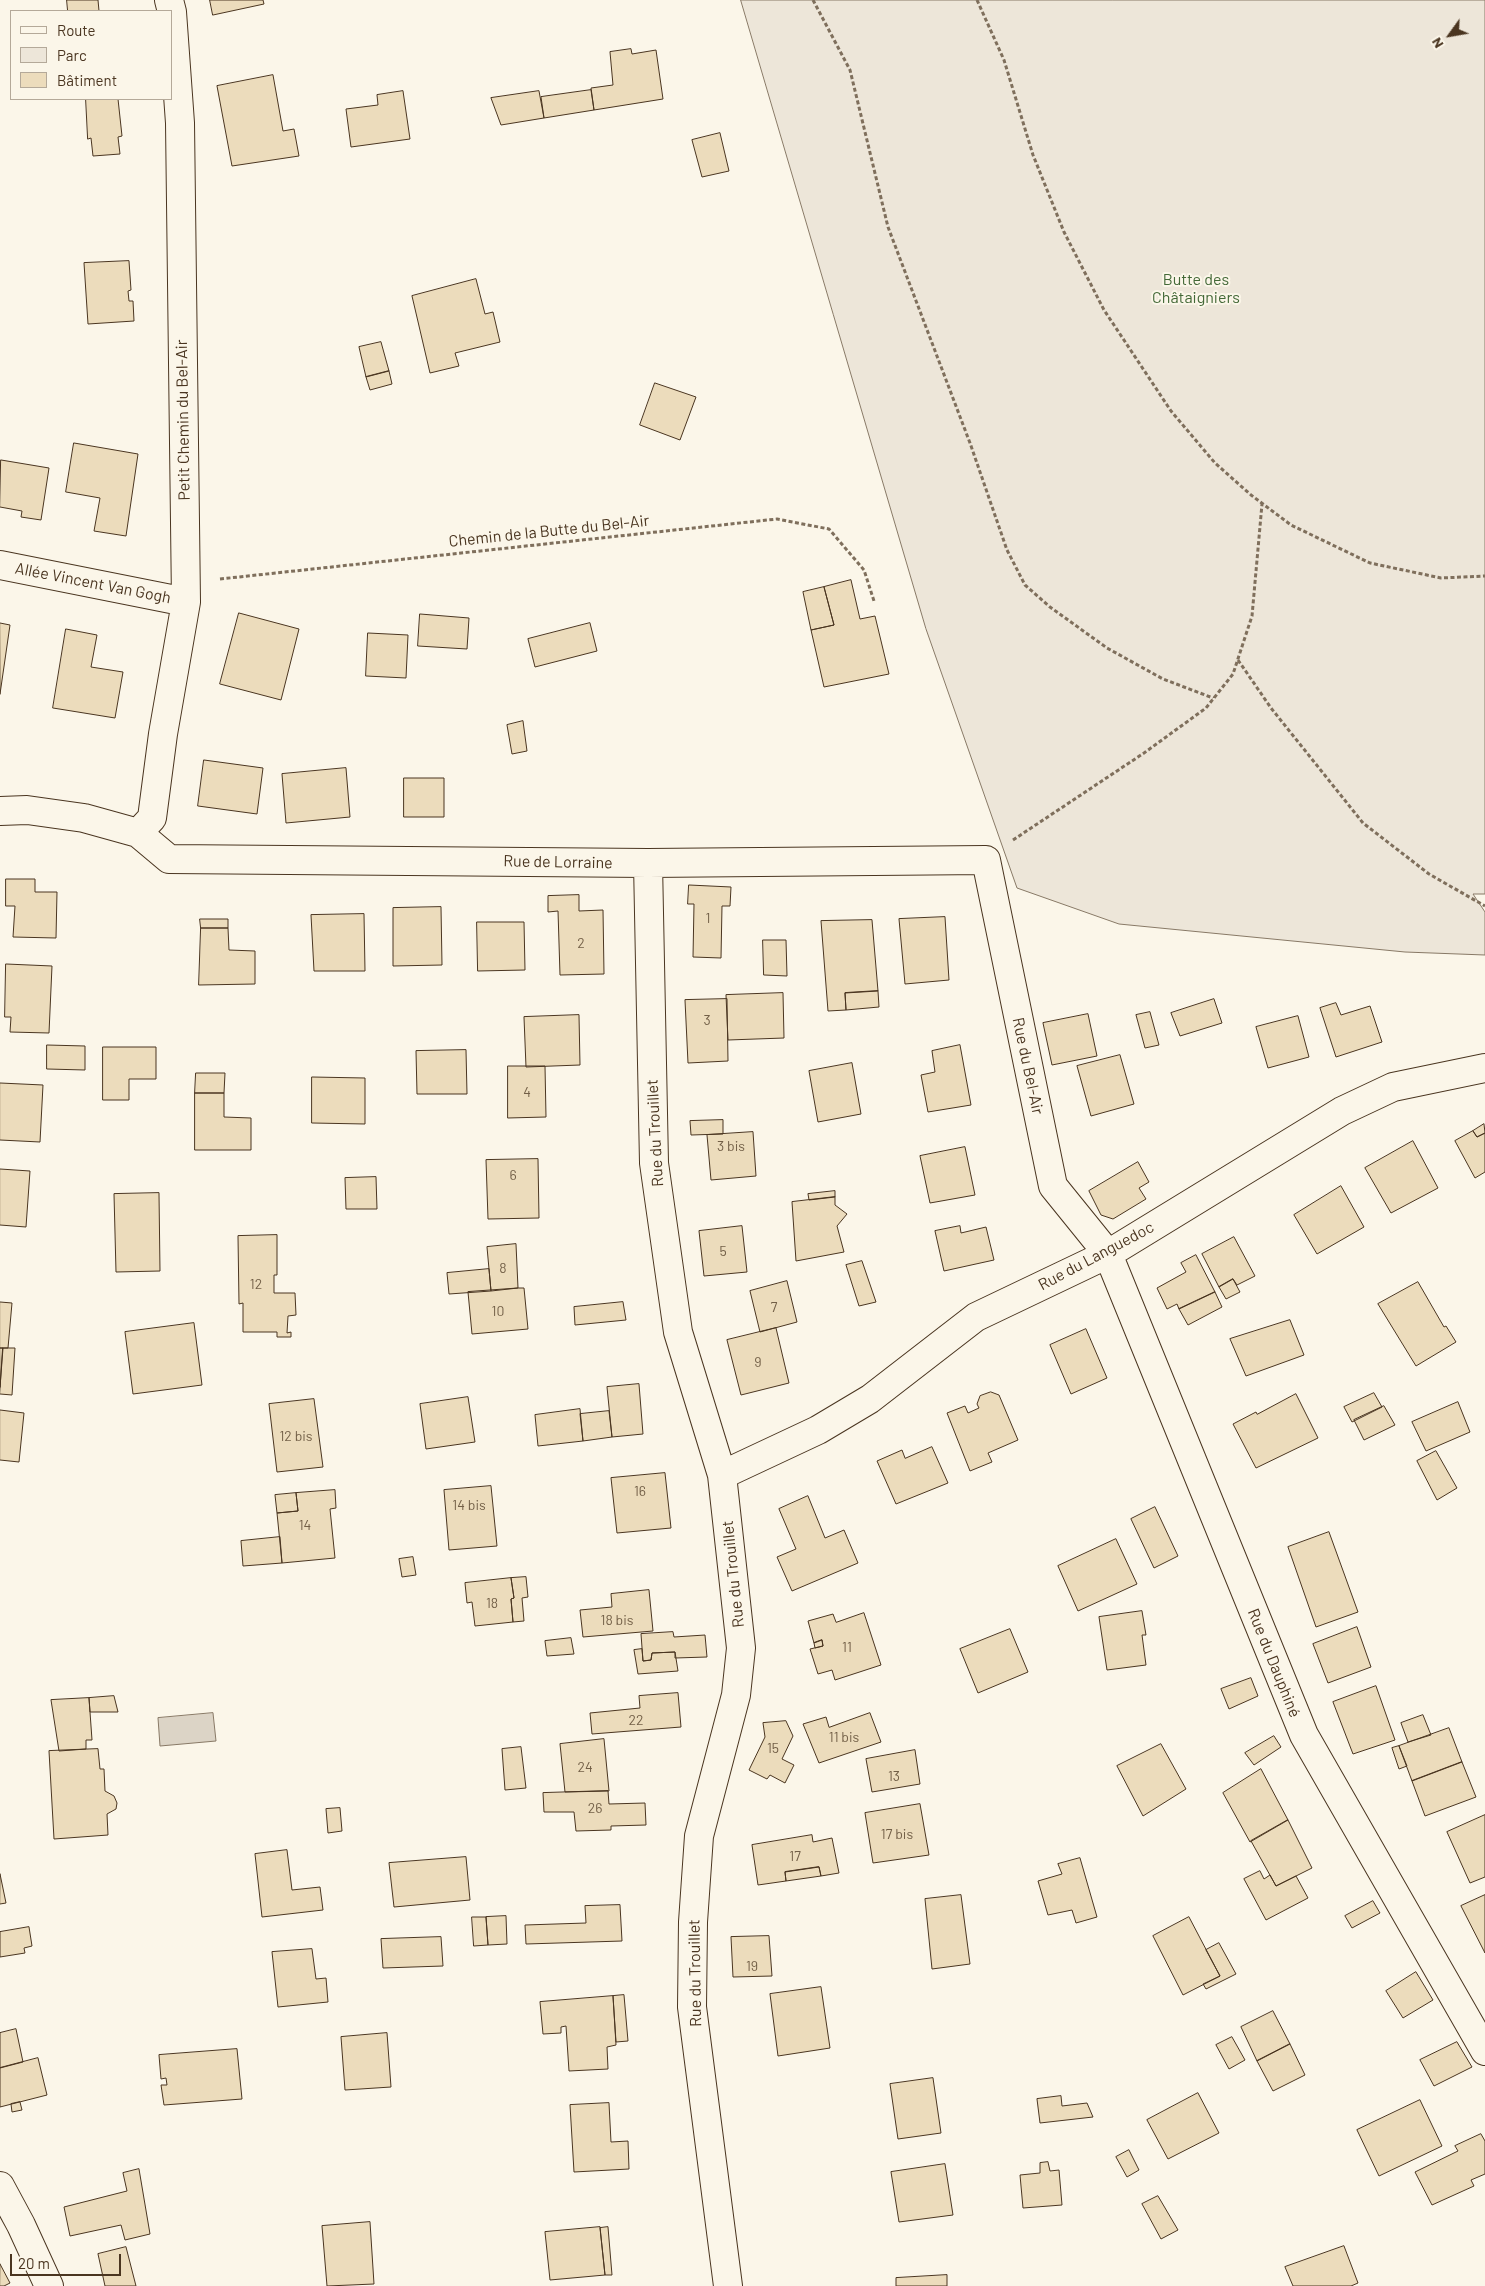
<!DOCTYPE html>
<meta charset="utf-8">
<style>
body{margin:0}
#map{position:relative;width:1485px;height:2286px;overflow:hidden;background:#fbf6e9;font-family:Barlow,sans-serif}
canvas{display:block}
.legend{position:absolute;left:10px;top:10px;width:162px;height:90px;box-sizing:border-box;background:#fbf6e9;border:1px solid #b4a999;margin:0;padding:6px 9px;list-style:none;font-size:15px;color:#4a3520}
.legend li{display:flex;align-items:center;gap:10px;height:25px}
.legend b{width:25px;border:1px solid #b4a999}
.north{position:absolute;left:1425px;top:10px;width:50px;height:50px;-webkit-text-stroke:4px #fbf6e9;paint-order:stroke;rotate:238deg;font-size:14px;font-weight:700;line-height:20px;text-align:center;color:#4a3520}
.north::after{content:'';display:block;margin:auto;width:18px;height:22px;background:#4a3520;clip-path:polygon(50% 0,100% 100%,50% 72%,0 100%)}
.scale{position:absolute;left:10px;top:2254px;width:111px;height:22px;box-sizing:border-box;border:2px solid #4a3520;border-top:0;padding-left:6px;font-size:15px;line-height:18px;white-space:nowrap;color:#4a3520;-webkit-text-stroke:4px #fbf6e9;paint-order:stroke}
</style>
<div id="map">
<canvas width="1485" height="2286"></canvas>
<ul class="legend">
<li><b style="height:6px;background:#fbf6e9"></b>Route</li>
<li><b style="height:14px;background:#ede6d9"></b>Parc</li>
<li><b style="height:14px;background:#ecdcbc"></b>Bâtiment</li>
</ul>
<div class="north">N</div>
<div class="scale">20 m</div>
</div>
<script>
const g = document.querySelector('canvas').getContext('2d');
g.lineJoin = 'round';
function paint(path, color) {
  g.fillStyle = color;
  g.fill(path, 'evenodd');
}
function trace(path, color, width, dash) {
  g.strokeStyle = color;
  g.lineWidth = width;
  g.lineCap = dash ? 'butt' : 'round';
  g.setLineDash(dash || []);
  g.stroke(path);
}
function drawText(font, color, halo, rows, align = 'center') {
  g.font = font + ' Barlow,sans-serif';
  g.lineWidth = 4;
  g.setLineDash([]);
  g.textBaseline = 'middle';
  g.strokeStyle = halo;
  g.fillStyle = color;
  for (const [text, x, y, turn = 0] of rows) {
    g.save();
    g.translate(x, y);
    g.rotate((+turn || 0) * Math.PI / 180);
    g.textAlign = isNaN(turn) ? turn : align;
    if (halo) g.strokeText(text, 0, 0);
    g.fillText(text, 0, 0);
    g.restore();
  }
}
const green = new Path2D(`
 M741,0H1485V894H1473L1485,912V955L1405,952L1119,924L1017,888L926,629Z`);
paint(green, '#ede6d9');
trace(green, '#887966', 1);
const water = new Path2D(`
 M213,1713L216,1741L160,1746L158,1718Z`);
paint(water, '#dcd4c6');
trace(water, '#887966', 1);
const building = new Path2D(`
 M67,0H98L99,11H68Z
 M210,0H263L264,4L213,15Z
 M631,49L632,54L656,50L663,99L594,110L591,88L613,85L610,52Z
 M273,75L283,131L294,129L299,156L232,166L217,86Z
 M591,90L594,110L544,118L541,97Z
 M403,91L410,139L351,147L346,109L378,105L377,95Z
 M539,91L544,118L501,125L491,98Z
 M86,99H118L122,136L118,137L120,154L93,156L91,138L88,139Z
 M720,133L729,171L702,177L692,140Z
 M129,261L131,290L128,291L129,301H133L134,321L88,324L84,263Z
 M476,279L485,314L493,312L500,342L455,353L459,366L430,373L412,296Z
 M381,342L389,371L366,377L359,347Z
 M389,371L392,384L370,390L366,377Z
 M655,383L696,397L680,440L640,425Z
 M74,443L138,454L126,536L94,531L100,498L66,492Z
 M1,460L49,468L41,520L21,517L22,511L0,507Z
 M851,580L860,619L875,616L889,674L824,687L811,630L834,625L824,587Z
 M824,587L834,625L811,630L803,592Z
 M239,613L299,629L281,700L220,684Z
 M420,614L469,618L467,649L418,646Z
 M0,623L10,625L0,694Z
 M590,623L597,651L535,667L528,639Z
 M66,629L97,635L91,667L123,672L115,718L53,708Z
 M368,633L408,635L406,678L366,676Z
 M523,721L527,751L512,754L507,725Z
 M204,760L263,768L257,814L198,806Z
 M346,768L350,817L286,823L282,774Z
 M404,778H444V817H404Z
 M6,879H35V892H57L56,938L13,937L15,906H6Z
 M689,885L731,887L730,906H722L721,958L693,957L694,904H688Z
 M579,895V911L603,910L604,974L560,975L558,911L548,912V896Z
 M441,907L442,965L393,966V908Z
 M364,914L365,971H314L311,915Z
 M945,917L949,980L905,984L899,919Z
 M200,919H228V928H201Z
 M872,920L878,991L845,993L846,1010L828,1011L821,921Z
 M477,922H524L525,970L478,971Z
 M201,928H228L229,950L255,951V984L199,985Z
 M763,940H786L787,976L764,975Z
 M6,964L52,966L49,1033L10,1032L11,1017H5Z
 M878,991L879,1007L846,1010L845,993Z
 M783,993L784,1038L728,1040L726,995Z
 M727,999L728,1061L688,1063L685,1000Z
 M1214,999L1222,1023L1180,1036L1171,1013Z
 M1336,1003L1341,1015L1370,1006L1382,1042L1336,1057L1320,1008Z
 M1150,1012L1159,1045L1145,1048L1136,1015Z
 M1088,1014L1097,1056L1052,1065L1043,1023Z
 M579,1015L580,1065L526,1067L524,1017Z
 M1298,1016L1309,1057L1268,1068L1256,1027Z
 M47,1045L85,1046V1070L47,1069Z
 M960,1045L971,1105L928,1112L921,1075L935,1072L932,1051Z
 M103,1047H156V1079H129V1100H103Z
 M466,1050L467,1094H417L416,1051Z
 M1120,1055L1134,1104L1091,1116L1077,1066Z
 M852,1063L861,1114L818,1122L809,1071Z
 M508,1066H545L546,1117L508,1118Z
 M196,1073H225L224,1093H195Z
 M312,1077L365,1078V1124L312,1123Z
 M0,1083L43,1085L40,1142L0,1140Z
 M195,1093H224V1117L251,1118V1150H195Z
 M723,1120V1134L691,1135L690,1121Z
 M1484,1124L1485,1133L1477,1137L1473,1131Z
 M1473,1131L1477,1137L1485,1133V1172L1475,1178L1455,1141Z
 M753,1132L756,1176L711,1180L707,1135Z
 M1413,1141L1438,1188L1391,1213L1365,1168Z
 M965,1147L975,1195L930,1203L920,1156Z
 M538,1159L539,1218L488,1219L486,1160Z
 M1138,1162L1149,1182L1139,1188L1146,1199L1113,1219L1101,1215L1089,1191Z
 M0,1169L30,1171L26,1227L0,1225Z
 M376,1177L377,1209H346L345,1178Z
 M1341,1186L1364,1227L1317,1254L1294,1215Z
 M835,1191V1197L809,1200L808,1194Z
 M159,1193L160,1271L116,1272L114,1194Z
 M835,1197V1205L847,1214L837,1226L844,1252L796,1261L792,1202Z
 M742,1226L747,1272L704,1276L699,1231Z
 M960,1226L961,1233L986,1227L994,1260L944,1271L935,1231Z
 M277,1235V1275H274V1293H295L296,1315L288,1316L287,1333L291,1332V1337H277V1332H243V1303L239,1304L238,1236Z
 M1234,1237L1255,1276L1237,1285L1233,1279L1219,1287L1202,1254Z
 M516,1244L518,1288L491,1291L487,1247Z
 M1196,1255L1215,1292L1179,1309L1177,1304L1167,1309L1157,1288L1186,1272L1181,1263Z
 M862,1261L876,1302L859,1306L846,1265Z
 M489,1269L491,1291L449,1294L447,1273Z
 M1233,1279L1240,1292L1226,1299L1219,1287Z
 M787,1281L797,1322L760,1332L750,1291Z
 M1418,1282L1444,1327L1446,1326L1456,1342L1416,1366L1378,1304Z
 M518,1288H524L528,1329L472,1334L468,1292Z
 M1215,1292L1222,1307L1188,1325L1179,1309Z
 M0,1302L12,1303L8,1348H0Z
 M623,1302L626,1320L575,1325L574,1307Z
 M1290,1320L1304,1355L1246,1376L1230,1339Z
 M194,1323L202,1385L133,1394L125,1332Z
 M776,1328L789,1383L741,1395L727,1340Z
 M1086,1329L1107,1378L1071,1394L1050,1345Z
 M0,1348H3L0,1387Z
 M3,1348H15L12,1395L0,1394Z
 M639,1384L643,1434L612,1437L607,1387Z
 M991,1392L999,1395L1018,1440L988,1453L992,1462L970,1471L947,1413L965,1406L968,1413L979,1408L977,1404L980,1396Z
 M1374,1393L1382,1407L1352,1422L1344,1407Z
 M1296,1394L1318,1438L1256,1468L1233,1424L1256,1412L1257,1414Z
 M468,1397L475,1442L426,1449L420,1404Z
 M314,1399L323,1467L277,1472L269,1404Z
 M1458,1402L1470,1432L1426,1451L1412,1422Z
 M1384,1406L1395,1425L1364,1440L1354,1420Z
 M580,1409L583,1441L538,1446L535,1415Z
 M0,1410L24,1413L19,1462L0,1460Z
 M609,1411L612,1437L583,1441L580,1414Z
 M932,1447L948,1483L896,1504L877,1461L902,1450L905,1458Z
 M1436,1451L1457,1488L1437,1500L1417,1461Z
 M665,1473L671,1528L617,1533L611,1478Z
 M491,1486L497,1546L449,1550L444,1490Z
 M335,1490L336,1508L330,1509L335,1558L282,1563L277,1513L298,1511L296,1493Z
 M296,1493L298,1511L277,1513L275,1495Z
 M808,1496L825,1538L844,1530L858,1563L792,1591L777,1557L796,1549L779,1509Z
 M1155,1507L1178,1556L1154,1568L1131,1519Z
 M1329,1532L1358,1612L1316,1627L1288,1547Z
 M280,1537L282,1563L243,1566L241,1541Z
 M1116,1539L1137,1584L1078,1611L1058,1566Z
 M413,1557L416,1575L402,1577L399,1559Z
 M526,1577L528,1597L522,1598L524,1621L513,1622L511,1599L514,1598L511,1578Z
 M511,1578L514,1598L511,1599L513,1622L475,1626L472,1602L467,1603L465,1583Z
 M649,1590L653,1631L583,1637L580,1610L612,1607L611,1594Z
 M1142,1611L1146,1635H1142L1146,1665L1107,1670L1099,1617Z
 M864,1613L881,1665L835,1680L832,1670L818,1674L810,1649L823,1646L822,1640L814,1643L808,1621L833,1614L836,1622Z
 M1357,1627L1371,1667L1328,1683L1313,1644Z
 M1010,1629L1028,1672L978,1693L960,1649Z
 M673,1632L674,1637L705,1635L707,1657L675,1658V1652L652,1653L651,1660L643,1661L641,1634Z
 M571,1638L574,1654L547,1656L545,1641Z
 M822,1640L823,1646L815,1648L814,1643Z
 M642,1649L643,1661L651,1660L652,1653L675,1652L678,1671L638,1674L634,1650Z
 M1251,1678L1258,1696L1229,1709L1221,1689Z
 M1376,1686L1395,1740L1353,1754L1333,1702Z
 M678,1693L681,1727L592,1734L590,1713L640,1708L639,1696Z
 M114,1696L118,1712H90L89,1698Z
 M89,1698L92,1740H86V1749L59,1751L51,1700Z
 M870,1713L881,1742L819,1763L803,1724L826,1717L829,1727Z
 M1423,1715L1431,1735L1408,1742L1401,1723Z
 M786,1721L793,1736L782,1759L794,1765L785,1783L770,1775L767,1779L749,1770L765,1737L763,1723Z
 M1449,1728L1462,1762L1412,1781L1399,1746Z
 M1274,1736L1281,1747L1254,1765L1245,1753Z
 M604,1739L609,1791L565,1792L560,1744Z
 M1161,1744L1186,1789L1143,1816L1117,1766Z
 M1399,1746L1407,1766L1399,1769L1392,1748Z
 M521,1747L526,1788L505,1790L502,1749Z
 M98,1749L100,1769H104L105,1791L114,1796L117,1803L116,1809L107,1814L108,1835L54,1839L49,1751Z
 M915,1750L920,1784L872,1792L866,1759Z
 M1462,1762L1476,1797L1425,1816L1412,1781Z
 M1261,1769L1288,1820L1250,1842L1223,1793Z
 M608,1791L609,1804L645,1803L646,1825L611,1826V1830L576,1831L574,1812H544L543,1793Z
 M920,1804L929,1855L873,1863L865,1813Z
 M340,1808L342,1831L328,1833L326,1809Z
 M1485,1815V1877L1470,1883L1447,1832Z
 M1288,1820L1312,1868L1276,1886L1251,1841Z
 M812,1835L813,1842L832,1838L839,1873L821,1876L819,1867L785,1872L786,1881L758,1885L752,1845Z
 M287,1850L292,1890L320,1887L323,1910L262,1917L255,1854Z
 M466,1857L470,1900L394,1907L389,1863Z
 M1080,1858L1097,1917L1076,1923L1072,1910L1048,1915L1038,1881L1062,1874L1058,1864Z
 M819,1867L821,1876L786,1881L785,1872Z
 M1260,1871L1264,1879L1270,1875L1276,1886L1296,1876L1308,1898L1266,1920L1244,1879Z
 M0,1874L6,1903L0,1904Z
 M961,1895L970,1964L932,1969L925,1899Z
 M1485,1895V1953L1461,1906Z
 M1373,1901L1380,1913L1352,1928L1345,1916Z
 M620,1905L622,1941L526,1944L525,1925L586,1923L585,1906Z
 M506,1916L507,1944L488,1945L486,1917Z
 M472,1917H486L488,1945L474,1946Z
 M1189,1917L1220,1976L1183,1995L1153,1936Z
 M29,1927L32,1946L24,1948L25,1953L0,1957V1932Z
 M769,1936L772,1976L733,1977L731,1937Z
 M441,1937L443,1966L383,1968L381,1939Z
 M1219,1943L1236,1974L1206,1989L1203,1984L1220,1976L1206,1950Z
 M312,1949L316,1979L326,1978L328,2002L278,2007L272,1952Z
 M1416,1972L1433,2000L1403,2018L1386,1991Z
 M821,1987L830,2048L778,2056L770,1994Z
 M624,1995L628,2041L616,2042L613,1996Z
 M613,1996L616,2045L607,2047L608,2069L569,2071L566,2026L561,2027V2033L543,2034L540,2002Z
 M1273,2011L1290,2044L1257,2061L1241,2027Z
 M16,2029L23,2062L0,2068V2033Z
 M387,2033L391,2087L345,2090L341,2037Z
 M1232,2037L1245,2060L1229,2069L1216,2045Z
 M1457,2042L1472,2067L1434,2086L1420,2060Z
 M1290,2044L1305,2075L1273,2091L1257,2061Z
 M237,2049L242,2099L164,2105L161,2085H167L166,2078L161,2079L159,2055Z
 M38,2058L47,2095L0,2107V2068Z
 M933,2078L941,2133L898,2139L890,2084Z
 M1198,2093L1219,2133L1168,2159L1147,2120Z
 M1061,2096L1062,2106L1087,2103L1093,2117L1040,2123L1037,2099Z
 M1420,2100L1442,2146L1379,2176L1357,2130Z
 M20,2102L22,2110L12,2112L11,2104Z
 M609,2103L611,2142L628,2141L629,2169L574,2172L570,2105Z
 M1481,2134L1485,2141V2174L1471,2180L1474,2186L1432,2205L1415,2172L1458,2151L1455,2146Z
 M1129,2150L1139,2170L1127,2177L1116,2157Z
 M1048,2162L1050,2171L1059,2170L1062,2205L1023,2208L1020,2175L1040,2173V2163Z
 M945,2164L953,2215L899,2222L891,2172Z
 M139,2169L150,2234L125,2240L121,2225L70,2236L64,2207L127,2191L123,2173Z
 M1158,2196L1178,2230L1161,2239L1142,2204Z
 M370,2222L374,2284L327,2286L322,2226Z
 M600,2227L605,2275L550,2280L545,2232Z
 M608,2227L612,2275H605L600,2228Z
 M1344,2246L1358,2283L1351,2286H1293L1285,2267Z
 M126,2247L136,2286H105L98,2254Z
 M0,2264L10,2283L4,2286H0Z
 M947,2275V2286H896V2278Z`);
paint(building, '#ecdcbc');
trace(building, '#4a3520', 1);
const minor = new Path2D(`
 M0,565L186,602
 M0,811L27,810L84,818L138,833L169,859L648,863L986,860L1053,1186L1108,1254L1304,1735L1485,2051
 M138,833L152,818L163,734L186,602L180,123L172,12L169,0
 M648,863L654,1163L678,1332L722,1475L741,1648L736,1695L699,1836L693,1922L692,2007L728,2286
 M722,1475L818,1430L870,1399L976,1317L1108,1254L1342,1111L1393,1087L1485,1068
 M0,2186L21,2225L49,2286`);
trace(minor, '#4a3520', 30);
trace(new Path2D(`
 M813,0L850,70L888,227L970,443L1007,550L1025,585L1050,607L1107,648L1163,679L1213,698
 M977,0L1004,60L1033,155L1064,232L1104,310L1171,411L1215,463L1251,495L1291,525L1370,563L1441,578L1485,576
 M220,579L777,519L829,529L864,570L874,601
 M1238,660L1271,708L1363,823L1429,874L1485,906
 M1013,840L1144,753L1206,708L1233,674L1252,616L1262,504`), '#7f6f5c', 3, [4, 2.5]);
trace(minor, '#fbf6e9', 28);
drawText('14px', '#725f47', null, [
 ["1",708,918],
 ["2",581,943],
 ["3",707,1020],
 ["4",527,1092],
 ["3 bis",731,1146],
 ["6",513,1175],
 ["5",723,1251],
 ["8",503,1268],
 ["12",256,1284],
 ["7",774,1307],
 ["10",498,1311],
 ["9",758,1362],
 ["12 bis",296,1436],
 ["16",640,1491],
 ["14 bis",469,1505],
 ["14",305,1525],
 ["18",492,1603],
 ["18 bis",617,1620],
 ["11",847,1647],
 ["22",636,1720],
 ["11 bis",844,1737],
 ["15",773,1748],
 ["24",585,1767],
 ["13",894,1776],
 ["26",595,1808],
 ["17 bis",897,1834],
 ["17",795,1856],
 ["19",752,1966]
]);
drawText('16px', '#436837', '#fbf6e9', [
 ["Butte des",1196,280],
 ["Châtaigniers",1196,298]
]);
drawText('16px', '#4a3520', '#fbf6e9', [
 ["Petit Chemin du Bel-Air",183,420,-91],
 ["Chemin de la Butte du Bel-Air",549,531,-6],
 ["Allée Vincent Van Gogh",93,583,11],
 ["Rue de Lorraine",558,862,1],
 ["Rue du Bel-Air",1028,1066,78],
 ["Rue du Trouillet",655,1133,-93],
 ["Rue du Languedoc",1096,1256,-28],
 ["Rue du Trouillet",733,1574,-96],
 ["Rue du Dauphiné",1274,1663,68],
 ["Rue du Trouillet",695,1973,-91]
]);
</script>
